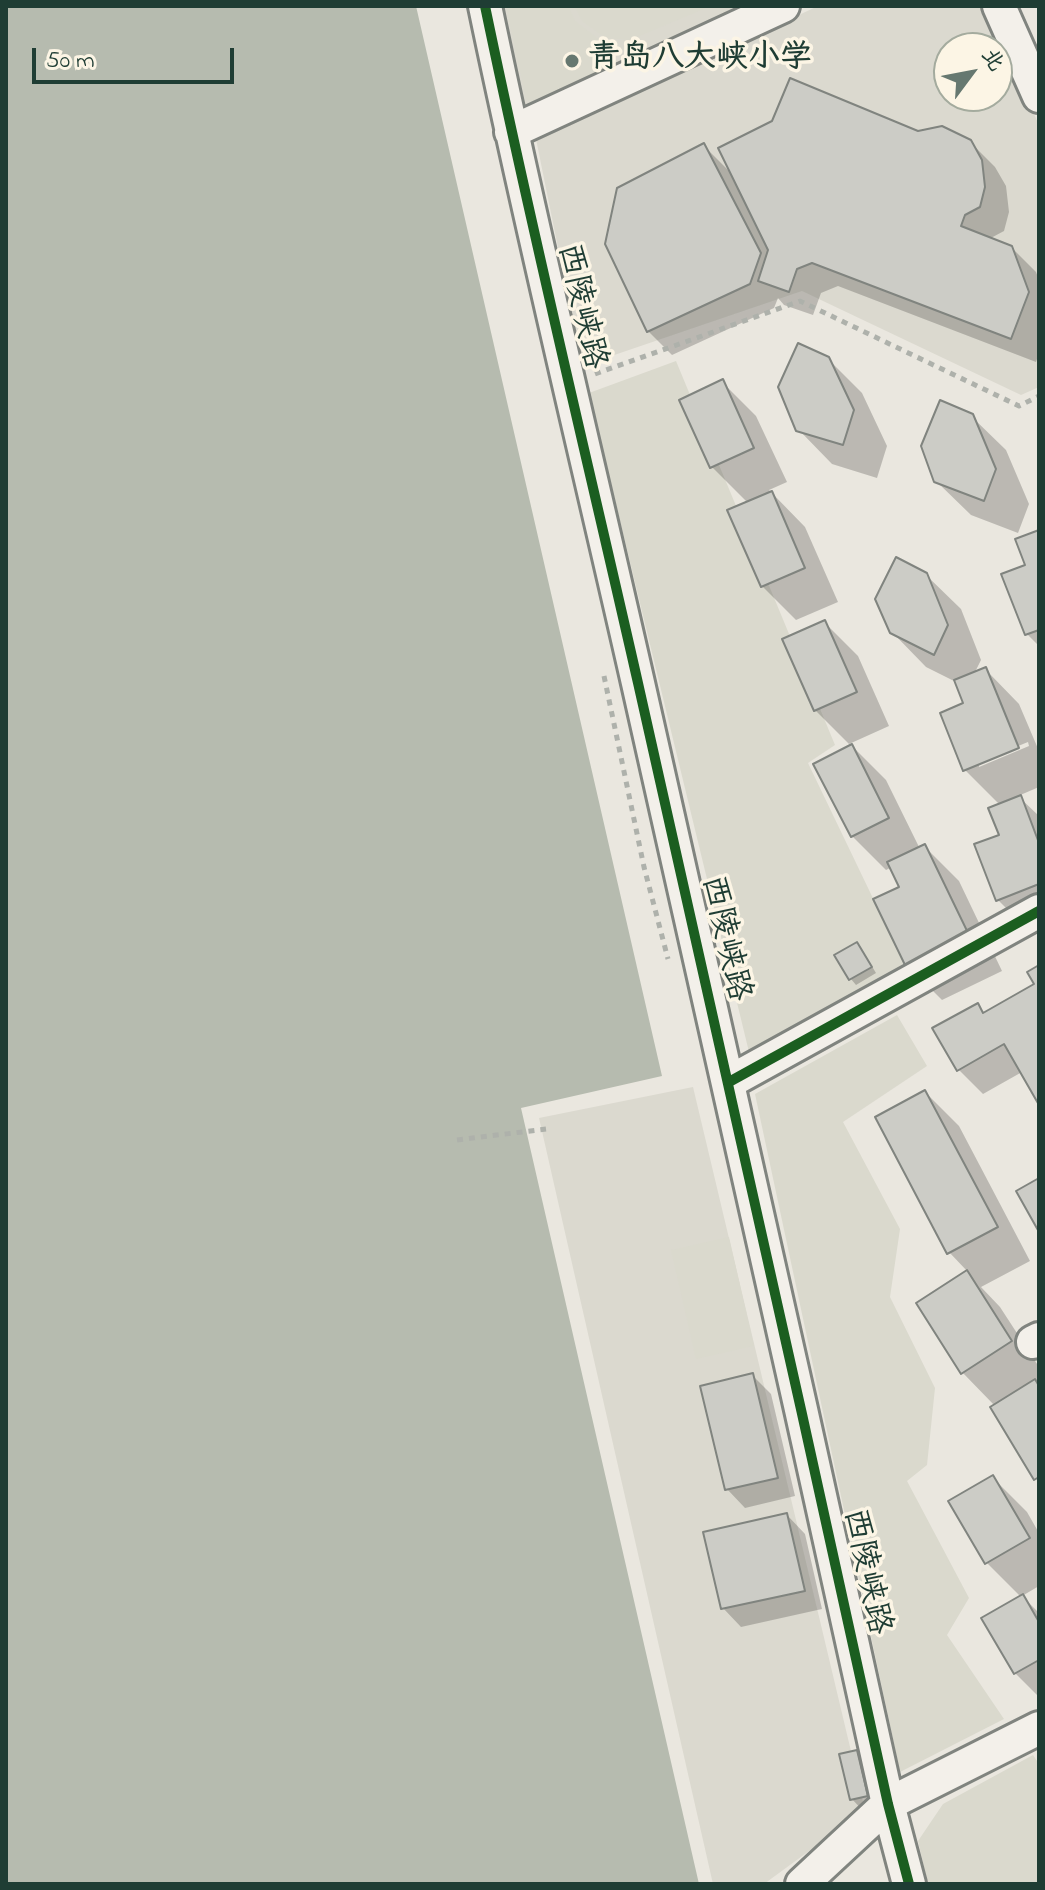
<!DOCTYPE html>
<meta charset="utf-8">
<style>
body{margin:0}
#map{position:relative;width:1045px;height:1890px;overflow:hidden;background:#eae7df;font-family:"Indie Flower","LXGW WenKai TC",sans-serif}
canvas{display:block}
.frame{position:absolute;inset:0;border:8px solid #1f3d34;pointer-events:none}
.north{position:absolute;left:933px;top:32px;width:80px;height:80px;box-sizing:border-box;background:#fcf5e5;border:2px solid #a4ab9e;border-radius:50%;rotate:58deg;font-size:22px;font-weight:700;line-height:32px;text-align:center;color:#1f3d34}
.north::after{content:'';display:block;margin:auto;width:28px;height:36px;background:#667870;clip-path:polygon(50% 0,100% 100%,50% 72%,0 100%)}
.scale{position:absolute;left:32px;top:48px;width:202px;height:36px;box-sizing:border-box;border:4px solid #1f3d34;border-top:0;padding-left:10px;font-size:24px;line-height:28px;white-space:nowrap;color:#1f3d34;-webkit-text-stroke:6px #fcf5e5;paint-order:stroke}
</style>
<div id="map">
<canvas width="1045" height="1890"></canvas>
<div class="frame"></div>
<div class="north">北</div>
<div class="scale">50 m</div>
</div>
<script>
const g = document.querySelector('canvas').getContext('2d');
g.lineJoin = 'round';
function paint(path, color) {
  g.fillStyle = color;
  g.fill(path, 'evenodd');
}
function trace(path, color, width, dash) {
  g.strokeStyle = color;
  g.lineWidth = width;
  g.lineCap = dash ? 'butt' : 'round';
  g.setLineDash(dash || []);
  g.stroke(path);
}
function drawText(font, color, halo, rows, align = 'center') {
  g.font = font + ' "Indie Flower","LXGW WenKai TC",sans-serif';
  g.lineWidth = 7;
  g.setLineDash([]);
  g.textBaseline = 'middle';
  g.strokeStyle = halo;
  g.fillStyle = color;
  for (const [text, x, y, turn = 0] of rows) {
    g.save();
    g.translate(x, y);
    g.rotate((+turn || 0) * Math.PI / 180);
    g.textAlign = isNaN(turn) ? turn : align;
    if (halo) g.strokeText(text, 0, 0);
    g.fillText(text, 0, 0);
    g.restore();
  }
}
paint(new Path2D(`
 M494,6H754L520,115Z
 M818,6H985L1039,125V387L1021,395L802,291L582,366L536,139ZM949,48H997V96H949Z
 M693,1087L865,1810L764,1884H713L539,1118Z`), '#dbd9cf');
paint(new Path2D(`
 M506,6H568L575,21L605,44L620,75L542,110L526,99Z
 M575,6H711L630,40L606,38L582,21Z
 M676,361L835,745L808,763L906,967L749,1052L589,393Z
 M897,1015L927,1066L843,1122L900,1229L890,1297L935,1388L927,1465L907,1481L969,1598L947,1635L1004,1719L900,1772L755,1094Z
 M729,1237L754,1346L696,1359L671,1250Z
 M1033,1755L1039,1764V1884H928L918,1841L943,1804Z`), '#dad9cd');
paint(new Path2D(`
 M6,6H416L662,1076L521,1108L699,1884H6Z`), '#b6bbaf');
paint(new Path2D(`
 M917,133L970,142L995,167L1006,186L1009,212L1004,231L989,239L1011,247L1036,272L1039,280V353L1036,362L838,286L821,293L813,315L784,305L778,298L774,308L672,355L648,331L703,145L732,174Z
 M828,359L862,393L887,446L877,478L832,464L798,429Z
 M722,382L756,416L787,482L769,490L805,527L838,602L796,620L762,586L748,503L712,467Z
 M971,416L1006,450L1029,504L1018,533L971,515L936,481Z
 M1039,532V646L1027,634L1028,566Z
 M926,575L961,609L981,660L974,674L986,670L1019,704L1039,751V787L1018,796L1039,816V931L1032,934L998,900L1001,836L1000,805L965,770L966,704L956,682L926,667L892,632ZM1028,742L1029,746L979,767V762Z
 M824,622L858,656L889,726L849,744L815,710Z
 M852,746L886,780L920,849L925,847L959,881L1002,971L942,1000L908,966L902,888L892,867L886,870L852,836Z
 M857,944L862,950L876,973L856,985L851,979L837,955Z
 M1039,967V1101L1022,1072L983,1094L959,1070L977,1005L986,1014L1037,985Z
 M925,1092L959,1126L1030,1261L981,1287L1000,1307L1039,1367V1379L1034,1382L1039,1386V1482L995,1406L962,1372L919,1303L968,1272L949,1252Z
 M752,1375L771,1394L795,1496L745,1508L727,1489Z
 M993,1478L1027,1512L1039,1533V1586L1022,1596L1039,1613V1697L1015,1673L1021,1597L987,1563L951,1502Z
 M787,1515L805,1534L822,1609L741,1627L723,1608Z
 M856,1752L869,1764L880,1808L864,1812L852,1799Z`), '#0003');
const building = new Path2D(`
 M790,78L918,131L942,126L971,140L982,160L985,187L980,207L965,215L961,226L1012,246L1029,292L1011,339L812,263L797,269L789,292L758,281L768,250L718,148L772,121Z
 M704,143L761,253L750,284L647,332L605,244L617,188Z
 M798,343L829,357L854,410L843,445L796,431L778,387Z
 M723,379L754,448L710,468L679,400Z
 M940,400L973,414L996,469L984,501L934,482L921,446Z
 M772,491L805,568L761,587L727,510Z
 M1039,530V630L1025,635L1001,574L1025,565L1015,539Z
 M896,557L927,573L948,625L934,655L890,633L875,599Z
 M825,620L857,692L814,711L782,639Z
 M986,667L1019,748L963,771L940,713L963,703L954,680Z
 M852,744L889,818L851,837L813,764Z
 M1021,795L1039,843V884L996,901L974,844L999,835L988,808Z
 M925,844L970,937L906,967L873,899L899,887L887,862Z
 M857,942L872,967L849,980L834,955Z
 M1039,965V1105L1004,1044L957,1071L932,1028L978,1003L983,1013L1034,984L1027,972Z
 M925,1090L998,1227L947,1254L875,1117Z
 M1039,1178V1232L1016,1191Z
 M967,1270L1012,1341L961,1374L916,1303Z
 M753,1373L778,1478L725,1490L700,1386Z
 M1035,1379L1039,1386V1477L1034,1480L990,1407Z
 M993,1475L1030,1538L985,1564L948,1501Z
 M787,1513L805,1591L721,1609L703,1532Z
 M1023,1594L1039,1622V1660L1014,1674L981,1618Z
 M857,1750L868,1796L850,1800L839,1754Z`);
paint(building, '#ccccc6');
trace(building, '#80847f', 2);
const minor = new Path2D(`
 M485,6C532,233 587,458 638,683C723,1057 806,1430 888,1804L909,1884
 M999,6L1039,96
 M511,132L783,6
 M729,1082L1039,911
 M1033,1342L1039,1339
 M802,1884L888,1804L1039,1728`);
trace(minor, '#80847f', 38);
trace(new Path2D(`
 M595,374L800,301L1019,406L1039,396
 M604,676L644,867L668,959
 M457,1140L546,1129`), '#aeb1ab', 5, [6, 6]);
trace(minor, '#f3f0ea', 32);
trace(new Path2D(`
 M485,6C532,233 587,458 638,683C723,1057 806,1430 888,1804L909,1884
 M729,1082L1039,911`), '#1b5e20', 10);
for (const [x, y, r, color] of [
 [572,61,8,"#667870"]
]) {
  const dot = new Path2D();
  dot.arc(x, y, r, 0, 2 * Math.PI);
  g.fillStyle = color;
  g.fill(dot);
  trace(dot, '#fcf5e5', 3);
}
drawText('bold 32px', '#1f3d34', '#fcf5e5', [
 ["青岛八大峡小学",588,61]
], 'left');
drawText('32px', '#1f3d34', '#fcf5e5', [
 ["西陵峡路",579,307,77],
 ["西陵峡路",723,939,77],
 ["西陵峡路",864,1572,78]
]);
</script>
